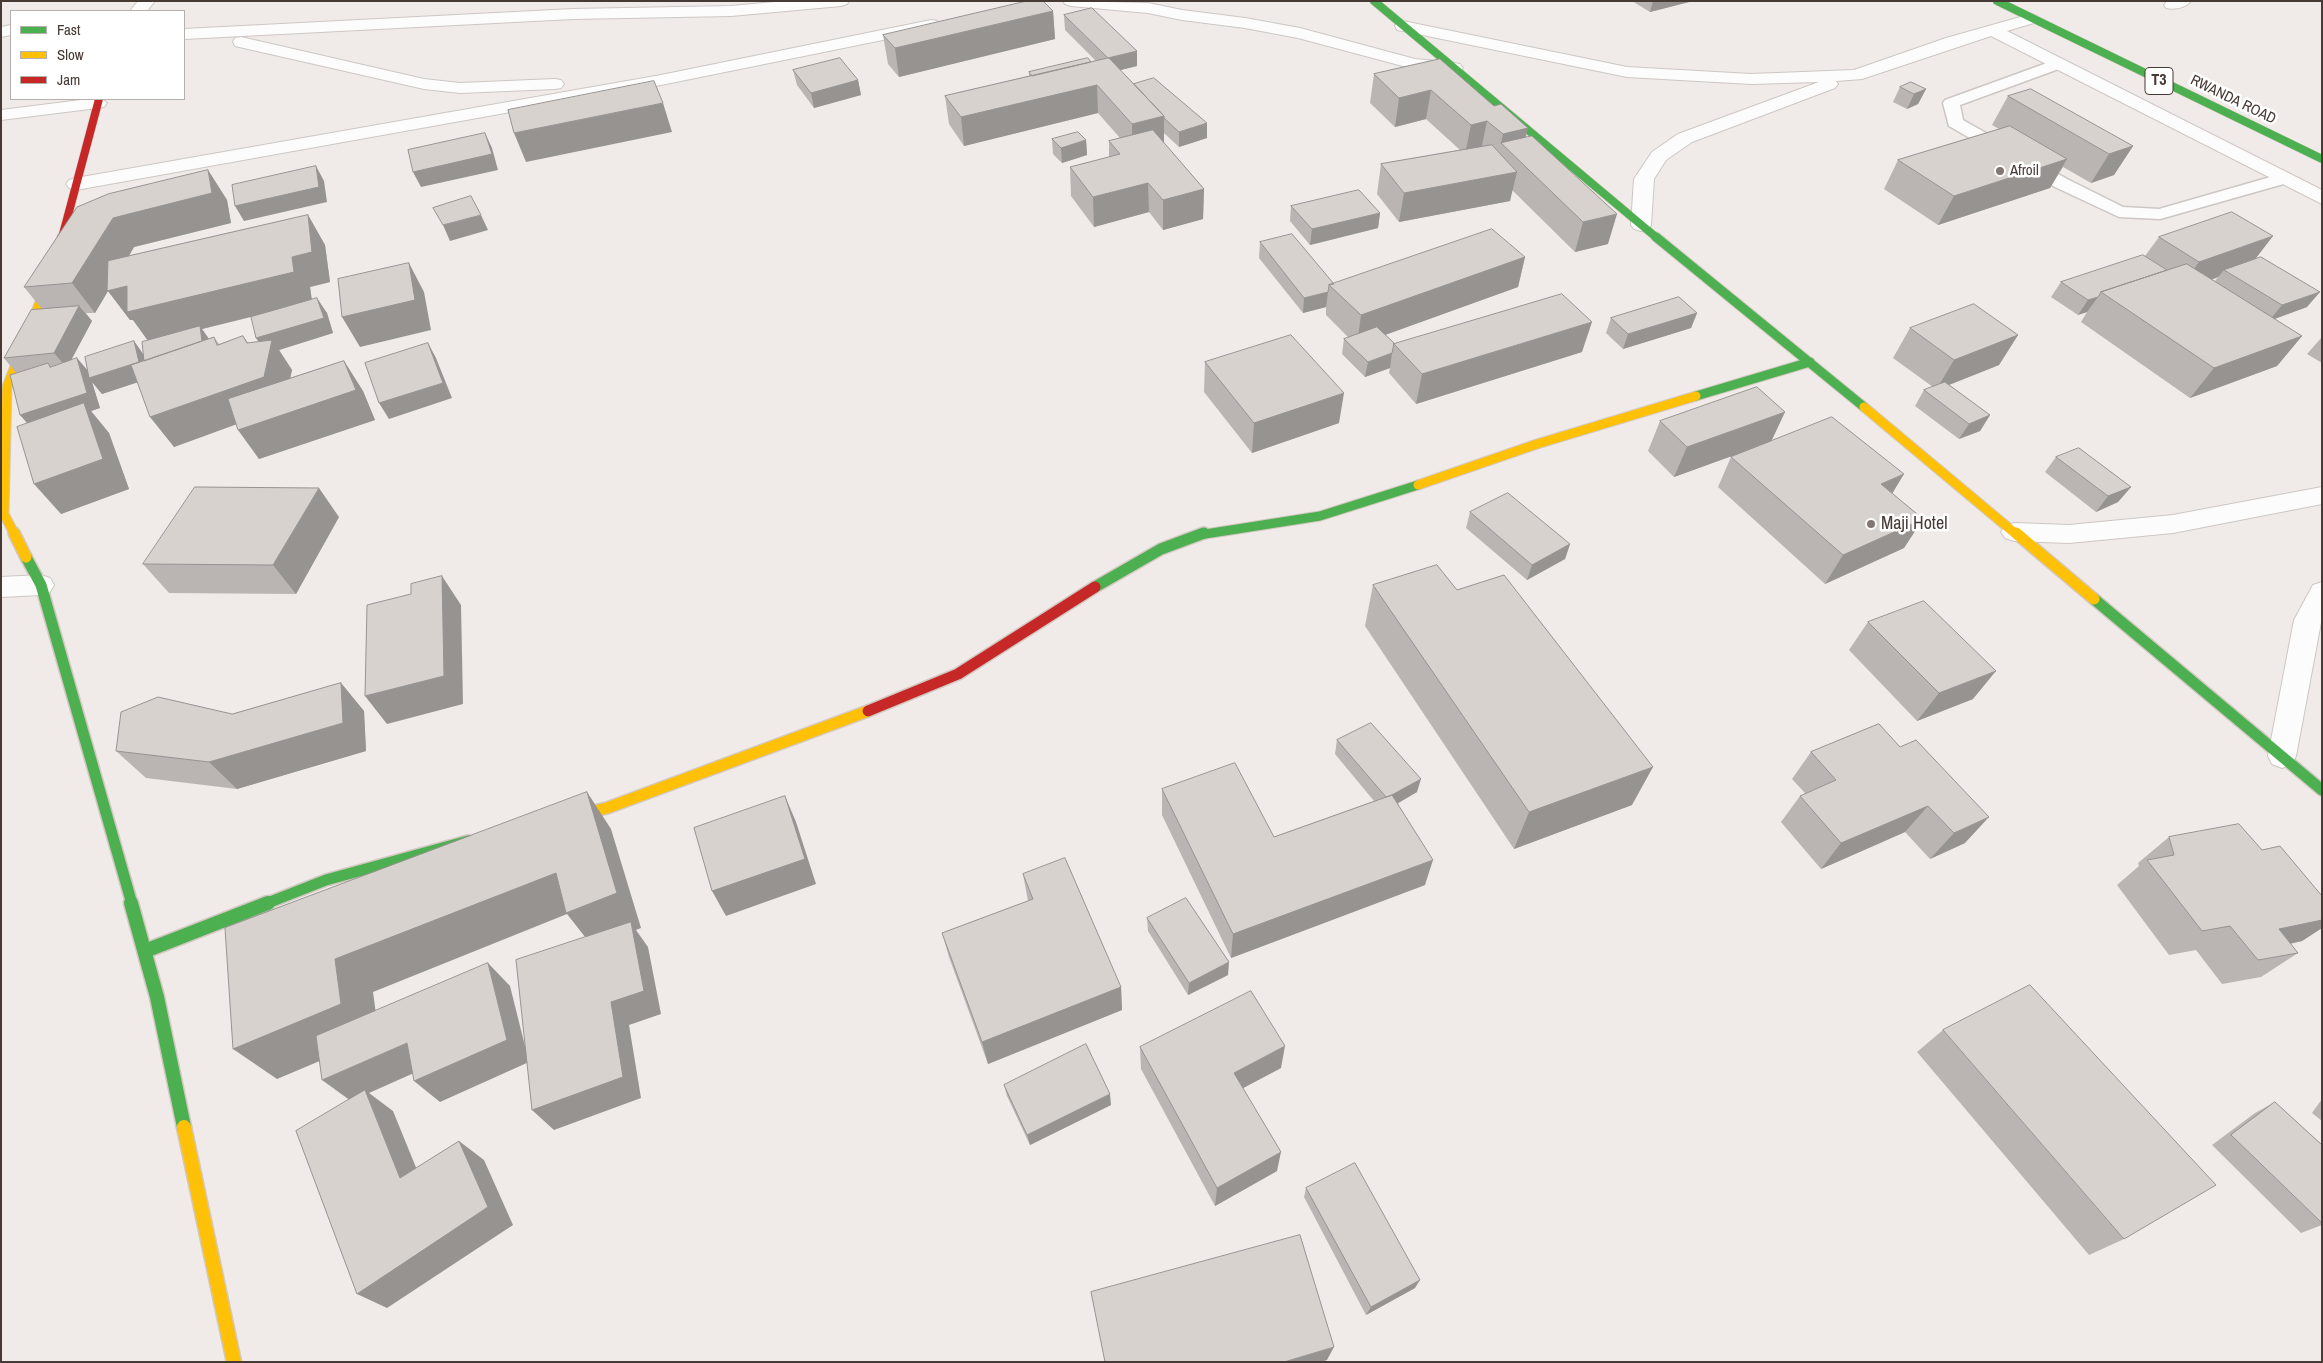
<!DOCTYPE html>
<style>
body{margin:0}
#map{position:relative;width:2323px;height:1363px;overflow:hidden;background:#f0ebe8;font-family:"Archivo Narrow",sans-serif}
canvas{display:block}
.frame{position:absolute;inset:0;border:2px solid #473933;pointer-events:none}
.legend{position:absolute;left:10px;top:10px;width:175px;height:90px;box-sizing:border-box;background:#fff;border:1px solid #b5b0ad;margin:0;padding:6px 9px;list-style:none;font-size:15px;color:#473933}
.legend li{display:flex;align-items:center;gap:10px;height:25px}
.legend b{width:25px;border:1px solid #b5b0ad}
</style>
<div id="map">
<canvas width="2323" height="1363"></canvas>
<div class="frame"></div>
<ul class="legend">
<li><b style="height:6px;background:#4caf50"></b>Fast</li>
<li><b style="height:6px;background:#ffc107"></b>Slow</li>
<li><b style="height:6px;background:#c62828"></b>Jam</li>
</ul>
</div>
<script>
const g = document.querySelector('canvas').getContext('2d');
g.lineJoin = 'round';
function trace(path, color, width, dash) {
  g.strokeStyle = color;
  g.lineWidth = width;
  g.lineCap = dash ? 'butt' : 'round';
  g.setLineDash(dash || []);
  g.stroke(path);
}
function paint(path, color) {
  g.fillStyle = color;
  g.fill(path, 'evenodd');
}
function drawText(font, color, halo, rows, align = 'center') {
  g.font = font + ' "Archivo Narrow",sans-serif';
  g.lineWidth = 5;
  g.setLineDash([]);
  g.textBaseline = 'middle';
  g.strokeStyle = halo;
  g.fillStyle = color;
  for (const [text, x, y, turn = 0] of rows) {
    g.save();
    g.translate(x, y);
    g.rotate((+turn || 0) * Math.PI / 180);
    g.textAlign = isNaN(turn) ? turn : align;
    if (halo) g.strokeText(text, 0, 0);
    g.fillText(text, 0, 0);
    g.restore();
  }
}
const lane = new Path2D(`
 M2058,59L2064,61L2066,64L2064,67L1960,105L1963,120L2067,179L2123,207L2159,209L2281,174L2287,175L2290,179L2287,183L2160,219L2119,217L2055,187L1949,126L1943,103L1945,100Z`);
const street = new Path2D(`
 M138,1H155L147,11H130Z
 M785,1H849L847,4L841,6L731,16L573,19L184,39V29L573,9L731,6Z
 M1063,1L1148,3L1182,10L1245,18L1300,28L1415,59L1454,63L1460,64L1463,68L1460,72L1454,73L1414,69L1298,38L1245,28L1182,20L1148,13L1071,6L1065,4Z
 M2167,1H2191C2186,8 2174,10 2166,8L2164,5Z
 M2031,14L2037,16L2039,19L2037,22L2007,31L2322,190V204L1991,36L1862,79L1836,81L1838,84L1835,88L1692,142L1666,160L1654,179L1651,225L1648,229L1641,231L1634,229L1631,225L1634,179L1652,152L1678,134L1819,82L1751,84L1627,77L1403,31L1397,30L1395,26L1397,22L1403,21L1627,67L1751,74L1854,70L1946,38Z
 M931,20L937,21L939,25L937,29L661,85L76,190L69,188L66,184L69,180L76,178L661,75Z
 M11,25V35L1,37V27Z
 M241,37L424,79L460,83L555,79L561,80L564,84L561,88L555,89L460,93L424,89L235,46L233,42L235,38Z
 M89,99H102L107,103L104,107L98,108L1,120V110Z
 M2322,487V504L2173,533L2069,543L2014,541L2005,538L2001,532L2005,526L2014,523L2069,525L2173,515Z
 M41,575L50,578L54,585L50,592L41,595L1,597V577Z
 M2322,582V617L2296,756L2292,764L2282,768L2272,764L2268,756L2294,620L2313,585Z`);
const fastFar3 = new Path2D(`
 M1374,1L1657,238
 M1997,1L2322,159`);
const fastFar2 = new Path2D(`
 M1656,237L1864,407
 M1696,396L1810,362
 M1199,535L1320,516L1418,485`);
const fastFar1 = new Path2D(`
 M26,557L41,585L132,904
 M1095,587L1161,549L1204,533
 M2094,599L2322,790
 M265,904L326,880L468,841`);
const fast = new Path2D(`
 M131,903L157,997L184,1127
 M145,951L268,903`);
const slowFar2 = new Path2D(`
 M1864,407L2017,535
 M1418,485L1537,444L1696,396
 M15,535L4,514L7,387L57,258`);
const slowFar1 = new Path2D(`
 M14,533L26,557
 M2016,533L2094,599
 M564,818L607,808L868,711`);
const slow = new Path2D(`
 M184,1127L234,1362`);
const jamFar2 = new Path2D(`
 M62,238L99,99`);
const jamFar1 = new Path2D(`
 M57,258L62,237`);
const jam = new Path2D(`
 M868,711L958,674L1095,587`);
trace(lane, '#cdc7c4', 3);
trace(street, '#cdc7c4', 2);
trace(fastFar3, '#d3c8c1', 9);
trace(fastFar2, '#d3c8c1', 11);
trace(fastFar1, '#d3c8c1', 14);
trace(fast, '#d3c8c1', 17);
trace(slowFar2, '#d3c8c1', 11);
trace(slowFar1, '#d3c8c1', 14);
trace(slow, '#d3c8c1', 17);
trace(jamFar2, '#d3c8c1', 9);
trace(jamFar1, '#d3c8c1', 11);
trace(jam, '#d3c8c1', 14);
paint(lane, '#fdfcfc');
paint(street, '#fdfcfc');
trace(fastFar3, '#4caf50', 8);
trace(fastFar2, '#4caf50', 9);
trace(fastFar1, '#4caf50', 11);
trace(fast, '#4caf50', 14);
trace(slowFar2, '#ffc107', 9);
trace(slowFar1, '#ffc107', 11);
trace(slow, '#ffc107', 14);
trace(jamFar2, '#c62828', 8);
trace(jamFar1, '#c62828', 9);
trace(jam, '#c62828', 11);
paint(new Path2D(`
 M1632,1H1693L1650,12Z
 M1053,11L1055,39L899,77L888,64L883,35Z
 M1064,15L1137,51V66L1120,70L1134,84L1207,138L1179,147L1164,133V143L1204,189L1203,219L1163,230L1149,212L1094,227L1071,196L1070,167L1109,157V141L1120,138L1098,113L964,146L949,124L945,96L1029,76V72L1096,61L1065,30Z
 M1440,59L1526,138L1608,244L1575,252L1512,190L1510,201L1399,222L1377,194L1381,164L1460,150L1426,119L1395,127L1370,103L1374,74Z
 M793,70L858,80L861,95L814,108L797,85Z
 M1900,87L1926,89L1918,104L1907,109L1893,102Z
 M2008,96L2133,146L2114,175L2091,183L2063,167L2050,188L1938,225L1884,189L1898,160L1999,129L1992,125Z
 M1052,139L1086,140L1087,155L1062,163L1053,154Z
 M208,170L227,200L231,223L134,247L129,256L308,215L325,245L330,282L310,287L312,300L327,313L333,333L279,350L292,370L290,378L344,361L363,391L375,420L259,459L236,424L174,447L137,382L102,394L92,382L100,408L91,411L109,433L129,489L61,514L27,424L16,373L4,358L42,309L24,287ZM108,291L130,320H133L148,341L144,355L134,341L88,370L71,360L92,321L86,313H95ZM264,313L256,338L259,342L248,343L243,336L219,344L214,337L209,339L202,329Z
 M1291,206L1380,213L1378,228L1310,245L1290,221Z
 M2159,237L2256,259L2307,307L2274,319L2302,336L2277,366L2190,398L2081,322L2087,312L2078,315L2051,297L2061,282L2145,256ZM2218,277L2215,281L2212,280Z
 M1260,242L1334,284L1525,257L1518,287L1385,335L1394,343L1582,352L1416,404L1389,373L1390,368L1365,377L1342,354L1344,339L1348,337L1326,315V307L1303,313L1259,258Z
 M1697,313L1691,328L1623,349L1606,333L1611,318Z
 M1910,328L2018,335L1999,365L1949,385L1990,415L1980,431L1959,439L1915,406L1924,390L1933,387L1893,358Z
 M2322,337V363L2307,354Z
 M1205,362L1339,423L1252,453L1204,392Z
 M1660,421L1771,441L1893,494L1923,519L1904,548L1825,584L1718,487L1731,457L1769,442L1674,477L1648,451Z
 M2056,457L2131,487L2118,502L2096,512L2045,472Z
 M1470,512L1570,544L1565,559L1527,580L1466,528Z
 M339,517L296,594L169,593L143,564Z
 M1373,585L1457,590L1632,805L1514,849L1365,626Z
 M1868,622L1973,699L1917,721L1849,650Z
 M341,683L364,711L366,751L237,789L146,778L116,751L232,714Z
 M1879,724L1965,843L1930,859L1905,832L1821,869L1781,822L1800,796L1805,793L1792,779L1811,752Z
 M1337,740L1417,792L1398,803L1425,885L1231,958L1162,815V789L1274,837L1374,801L1335,754Z
 M2169,837L2322,896V928L2302,941L2290,944L2298,953L2261,977L2222,984L2196,950L2169,955L2117,885L2139,866L2138,863Z
 M1023,874L1121,987L1122,1010L988,1064L949,957L942,933L1028,901Z
 M1147,918L1228,975L1188,995L1148,931Z
 M1943,1030L2124,1239L2089,1255L1917,1052Z
 M1140,1047L1281,1068L1243,1088L1277,1171L1215,1206L1141,1069Z
 M1004,1085L1111,1105L1030,1145L1007,1096Z
 M2322,1099V1121L2312,1113Z
 M2275,1102L2322,1145V1225L2301,1233L2212,1145L2255,1113Z
 M1306,1188L1415,1288L1366,1315L1304,1197Z`), '#bab5b2');
paint(new Path2D(`
 M1653,1H1693L1650,12Z
 M1053,11L1055,39L899,77L895,48Z
 M1137,51V66L1109,73L1108,58Z
 M1099,70V85L1097,86L1098,113L964,146L961,117Z
 M858,80L861,95L814,108L811,93Z
 M1926,89L1918,104L1907,109L1914,94Z
 M1431,90L1426,119L1395,127L1399,98Z
 M663,103L672,132L526,162L514,133Z
 M1164,116V145L1132,153V124Z
 M1487,121L1481,150L1465,154L1471,125Z
 M1207,123V138L1179,147V132Z
 M1528,128L1521,157L1501,143L1503,134Z
 M485,133L492,148L498,170L421,187L413,172Z
 M1086,140L1087,155L1062,163L1061,148Z
 M2133,146L2114,175L2091,183L2109,154Z
 M2067,159L2050,188L1938,225L1954,196Z
 M316,166L324,181L327,202L244,221L235,206Z
 M208,170L227,200L231,223L134,247L109,290L127,286L292,257L308,215L325,245L330,282L310,287L312,302L202,329L211,342L151,378L102,394L92,382L100,408L91,411L109,433L129,489L61,514L34,484L33,430L20,415L77,358L90,373L134,341L145,357L149,342L133,320H130L108,291L95,313L72,283L113,218Z
 M1517,172L1510,201L1399,222L1404,193Z
 M1148,183L1149,212L1094,227L1093,197Z
 M1204,189L1203,219L1163,230V200Z
 M1380,213L1378,228L1310,245L1312,229Z
 M1617,214L1608,244L1575,252L1583,222Z
 M481,215L488,230L450,241L443,225Z
 M2273,236L2250,266L2224,270L2218,277L2177,292L2199,262Z
 M1525,257L1518,287L1357,345L1361,315Z
 M409,263L424,292L431,330L360,347L342,317Z
 M1328,292L1326,307L1303,313L1304,298Z
 M2320,292L2307,307L2269,321L2282,305Z
 M2098,297L2087,312L2078,315L2088,300Z
 M317,298L327,313L333,333L279,350L292,370L284,407L174,447L150,417L247,343L243,336L264,366L267,353L256,338Z
 M79,306L92,321L67,368L54,353Z
 M1697,313L1691,328L1623,349L1628,334Z
 M1592,322L1582,352L1416,404L1422,374Z
 M2018,335L1999,365L1936,390L1954,360Z
 M2302,336L2277,366L2190,398L2214,368Z
 M428,343L436,358L452,398L389,419L379,403Z
 M1392,353L1390,368L1365,377L1368,362Z
 M344,361L363,391L375,420L259,459L238,430Z
 M1344,393L1339,423L1252,453L1254,423Z
 M1785,412L1771,442L1674,477L1687,447Z
 M1990,415L1980,431L1959,439L1969,424Z
 M1904,474L1886,504L1881,484Z
 M2131,487L2118,502L2096,512L2108,496Z
 M319,488L339,517L296,594L273,565Z
 M1923,519L1904,548L1825,584L1843,555Z
 M1570,544L1565,559L1527,580L1532,565Z
 M442,576L461,605L463,704L387,724L365,696Z
 M1996,671L1973,699L1917,721L1939,693Z
 M341,683L364,711L366,751L237,789L209,762Z
 M1653,767L1632,805L1514,849L1529,812Z
 M1421,779L1417,792L1383,812L1386,798Z
 M587,792L611,829L641,928L636,930L648,947L661,1014L629,1025L641,1098L554,1130L532,1110L593,947L567,914L373,992L379,1036L277,1079L233,1049L335,959Z
 M785,796L796,822L816,884L726,916L712,891Z
 M1928,806L1905,832L1821,869L1841,843Z
 M1989,817L1965,843L1930,859L1954,833Z
 M1433,860L1425,885L1231,958L1233,934Z
 M2322,920V928L2302,941L2251,952L2279,929Z
 M1229,962L1228,975L1188,995L1189,983Z
 M488,963L510,986L529,1062L440,1102L414,1081Z
 M1121,987L1122,1010L988,1064L982,1042Z
 M407,1043L432,1065L369,1093L393,1111L428,1197L400,1178L351,1101L322,1080Z
 M1285,1046L1281,1068L1232,1094L1234,1073Z
 M1110,1094L1111,1105L1030,1145L1027,1135Z
 M459,1141L484,1160L513,1225L387,1308L357,1294Z
 M1281,1152L1277,1171L1215,1206L1217,1188Z
 M1420,1280L1415,1288L1366,1315L1371,1307Z
 M1334,1347L1327,1360L1322,1362H1284Z`), '#979391');
const building = new Path2D(`
 M1027,1H1043L1053,11L895,48L883,35Z
 M1092,8L1137,51L1108,58L1064,15Z
 M840,58L858,80L811,93L793,70Z
 M1088,58L1091,62L1032,76L1029,72Z
 M1109,58L1164,116L1132,124L1097,85L961,117L945,96Z
 M1440,59L1494,106L1501,104L1528,128L1503,134L1487,121L1471,125L1431,90L1399,98L1374,74Z
 M1154,78L1207,123L1179,132L1164,118V116L1134,84Z
 M654,81L663,103L514,133L508,110Z
 M1911,82L1926,89L1914,94L1900,87Z
 M2031,89L2133,146L2109,154L2008,96Z
 M2010,126L2067,159L1954,196L1898,160Z
 M1153,130L1204,189L1163,200L1148,183L1093,197L1070,167L1120,154L1109,141Z
 M1078,132L1086,140L1061,148L1052,139Z
 M485,133L492,154L413,172L408,150Z
 M1532,136L1617,214L1583,222L1501,143Z
 M1492,145L1517,172L1404,193L1381,164Z
 M316,166L319,187L235,206L232,185Z
 M208,170L212,193L113,218L72,283L24,287L77,207L108,194Z
 M1359,190L1380,213L1312,229L1291,206Z
 M471,196L481,215L443,225L433,208Z
 M2232,212L2273,236L2199,262L2159,237Z
 M308,215L312,252L292,257L294,272L127,312V286L107,291L108,261Z
 M1492,229L1525,257L1361,315L1329,285Z
 M1292,234L1334,284L1329,285L1328,292L1304,298L1260,242Z
 M2143,255L2167,270L2101,292L2098,297L2088,300L2061,282Z
 M2261,257L2320,292L2282,305L2224,270Z
 M409,263L415,300L342,317L338,279Z
 M2187,264L2302,336L2214,368L2101,292Z
 M1562,294L1592,322L1422,374L1394,344Z
 M1679,297L1697,313L1628,334L1611,318Z
 M317,298L324,318L256,338L251,317Z
 M1974,304L2018,335L1954,360L1910,328Z
 M79,306L54,353L4,358L31,310Z
 M200,326L202,341L144,361L142,342Z
 M1377,327L1394,343L1392,353L1368,362L1344,339Z
 M1291,335L1344,393L1254,423L1205,362Z
 M243,336L247,343L272,340L264,377L150,417L131,365L214,337L217,345Z
 M134,341L139,362L89,378L85,357Z
 M428,343L443,383L379,403L365,363Z
 M77,358L87,393L20,415L10,375L48,363L50,367Z
 M344,361L356,390L238,430L228,399Z
 M1945,382L1990,415L1969,424L1924,390Z
 M1757,387L1785,412L1687,447L1660,421Z
 M84,403L103,459L34,484L17,427Z
 M1832,417L1904,474L1881,484L1923,519L1843,555L1731,457Z
 M2079,448L2131,487L2108,496L2056,457Z
 M195,487L319,488L273,565L143,564Z
 M1508,493L1570,544L1532,565L1470,512Z
 M1437,565L1457,590L1504,575L1653,767L1529,812L1373,585Z
 M442,576L444,676L365,696L367,605L411,594V584Z
 M1924,601L1996,671L1939,693L1868,622Z
 M341,683L343,723L209,762L116,751L121,712L158,697L232,714Z
 M1371,723L1421,779L1390,796L1386,797L1337,740Z
 M1879,724L1900,747L1916,740L1989,817L1954,833L1928,806L1841,843L1800,796L1836,780L1811,752Z
 M1235,763L1274,837L1392,795L1433,860L1233,934L1162,789Z
 M587,792L617,893L566,913L556,873L335,959L341,1004L233,1049L225,928Z
 M785,796L805,859L712,891L694,828Z
 M2239,824L2262,850L2280,846L2322,896V920L2279,929L2298,953L2258,960L2230,926L2202,931L2147,860L2174,855L2169,837Z
 M1065,858L1121,987L982,1042L942,933L1033,899L1023,874Z
 M1186,898L1229,962L1189,983L1147,918Z
 M631,922L644,991L611,1002L623,1077L532,1110L516,960Z
 M488,963L507,1040L414,1081L407,1043L322,1080L316,1036Z
 M2030,985L2216,1185L2124,1239L1943,1030Z
 M1251,991L1285,1046L1234,1073L1281,1152L1217,1188L1140,1047Z
 M1086,1044L1110,1094L1027,1135L1004,1085Z
 M365,1090L400,1178L459,1141L488,1207L357,1294L296,1131Z
 M2275,1102L2322,1145V1223L2231,1135Z
 M1355,1163L1420,1280L1371,1307L1306,1188Z
 M1300,1235L1334,1347L1284,1362H1105L1091,1292Z`);
paint(building, '#d8d2cf');
trace(building, '#979391', 1);
for (const [x, y, r, color] of [
 [2000,171,5,"#827772"],
 [1871,524,5,"#827772"]
]) {
  const dot = new Path2D();
  dot.arc(x, y, r, 0, 2 * Math.PI);
  g.fillStyle = color;
  g.fill(dot);
  trace(dot, '#fff', 2);
}
drawText('15px', '#473933', '#fff', [
 ["RWANDA ROAD",2233,100,26]
]);
drawText('15px', '#473933', '#fff', [
 ["Afroil",2010,171]
], 'left');
for (const [x, y, w] of [
 [2159,81,28]
]) {
  const box = new Path2D();
  box.roundRect(x - w / 2, y - 13.5, w, 27, 4);
  g.fillStyle = '#fff';
  g.fill(box);
  trace(box, '#473933', 1);
}
drawText('bold 16px', '#473933', null, [
 ["T3",2159,81]
]);
drawText('18px', '#473933', '#fff', [
 ["Maji Hotel",1881,524]
], 'left');
</script>
